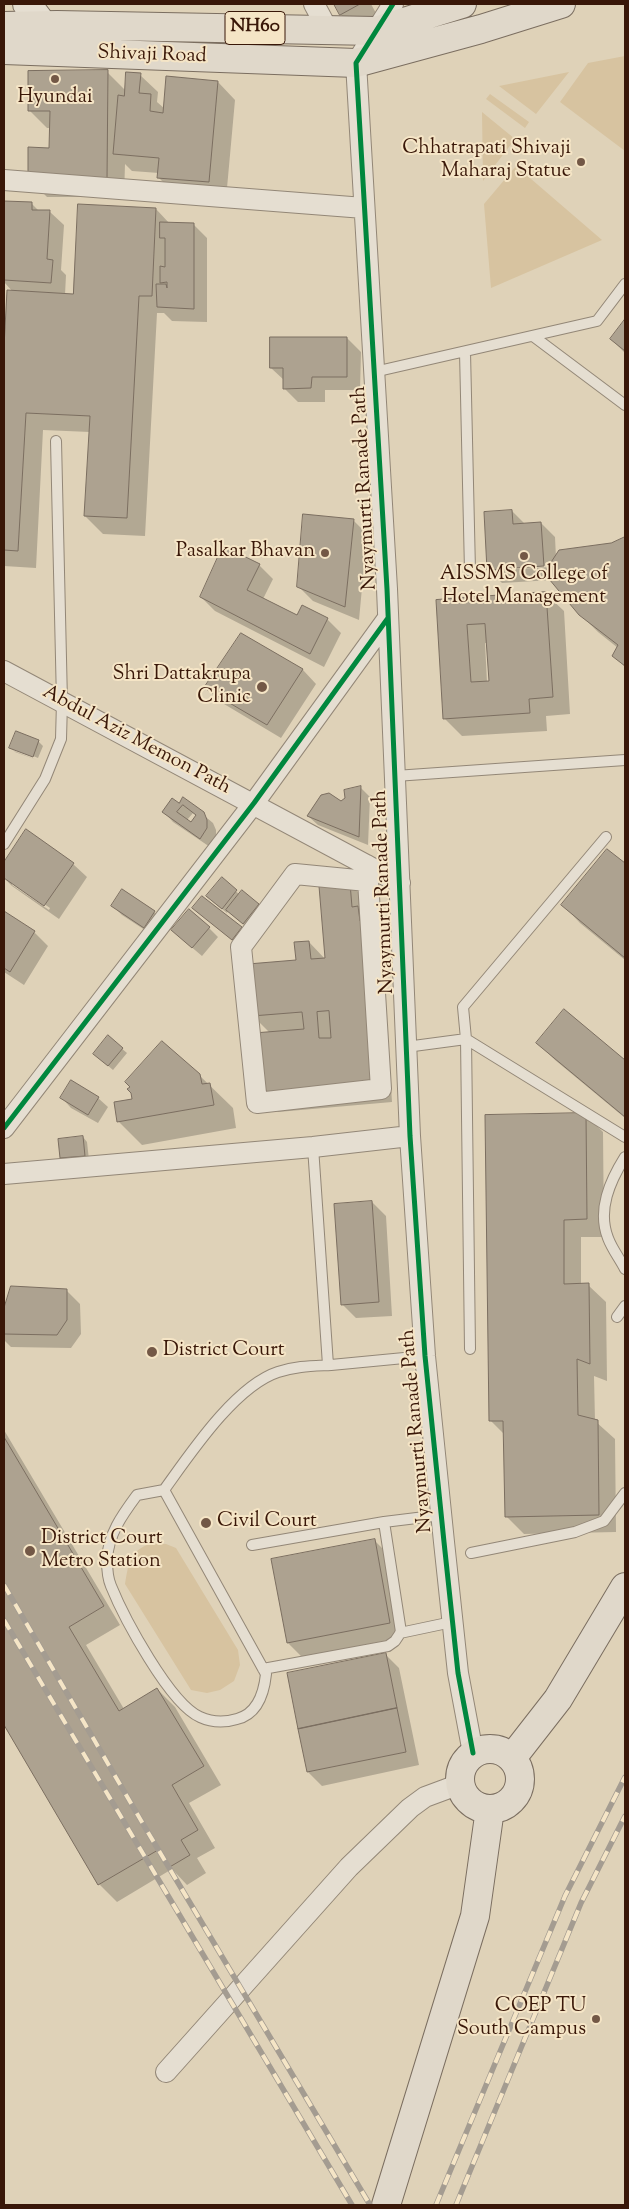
<!DOCTYPE html>
<style>
body{margin:0}
#map{position:relative;width:629px;height:2209px;overflow:hidden;background:#dfd2b8;font-family:"Sorts Mill Goudy",serif}
canvas{display:block}
.frame{position:absolute;inset:0;border:5px solid #391708;pointer-events:none}
</style>
<div id="map">
<canvas width="629" height="2209"></canvas>
<div class="frame"></div>
</div>
<script>
const g = document.querySelector('canvas').getContext('2d');
g.lineJoin = 'round';
function paint(path, color) {
  g.fillStyle = color;
  g.fill(path, 'evenodd');
}
function trace(path, color, width, dash) {
  g.strokeStyle = color;
  g.lineWidth = width;
  g.lineCap = dash ? 'butt' : 'round';
  g.setLineDash(dash || []);
  g.stroke(path);
}
function drawText(font, color, halo, rows, align = 'center') {
  g.font = font + ' "Sorts Mill Goudy",serif';
  g.lineWidth = 4;
  g.setLineDash([]);
  g.textBaseline = 'middle';
  g.strokeStyle = halo;
  g.fillStyle = color;
  for (const [text, x, y, turn = 0] of rows) {
    g.save();
    g.translate(x, y);
    g.rotate((+turn || 0) * Math.PI / 180);
    g.textAlign = isNaN(turn) ? turn : align;
    if (halo) g.strokeText(text, 0, 0);
    g.fillText(text, 0, 0);
    g.restore();
  }
}
paint(new Path2D(`
 M625,56V151L560,102L588,63Z
 M569,72L536,114L499,86Z
 M490,94L529,122L525,128L486,99Z
 M482,112L515,139L483,181Z
 M516,166L602,240L491,288L484,204Z
 M151,1543L166,1544L176,1548L238,1650L240,1665L234,1681L220,1690L207,1693L191,1690L125,1584C129,1562 129,1552 151,1543Z`), '#d7c3a0');
paint(new Path2D(`
 M335,4H371L377,15L355,28L341,15Z
 M107,72L125,90L140,75L158,92L157,102L165,109L218,82L235,100L226,199L176,195L158,177L159,173L132,171L125,164L124,197H47L29,179L51,149V128H47L29,110Z
 M5,202L32,204L39,211L50,212L64,225L61,270L66,275L65,295H75L156,209L170,224H193L207,238V322L172,321L164,313H157L145,536L103,534L85,516L90,432L43,430L36,568L4,566V369L8,292H13L4,282Z
 M625,321V353L611,339Z
 M347,338L361,352L360,390H325V402H298L284,388L285,381L271,368Z
 M512,511L525,524L541,523L555,537L556,558L625,539V667L614,656L618,648L598,632L580,614L552,580L502,583L488,569ZM550,565V567L500,570V568Z
 M353,520L367,534L359,620L313,601L299,587Z
 M224,548L259,565L273,579L263,599L297,616L327,619L341,633L324,667L215,611L201,597Z
 M546,594L564,611L570,714L546,716L547,731L462,736L444,718L437,601ZM485,643H488L490,682H487Z
 M241,634L303,670L316,684L281,738L219,701L206,687Z
 M38,741L43,746L38,758L14,748V751L37,760L15,752L11,747Z
 M361,788L370,797L368,845L318,825L308,816L341,803Z
 M183,798L213,823L216,830V838L210,847L173,822L164,812L179,805ZM193,813L197,816L191,824L187,820Z
 M26,831L73,864L87,877L59,919L12,886L4,878V864ZM12,882L50,908L49,910L12,885Z
 M608,850L625,865V960L580,923L563,905Z
 M222,879L240,895L242,892L268,914L253,933L228,911L227,913L212,901Z
 M350,884L368,902L377,935L382,940L392,1102L278,1112L260,1094L270,1033L253,1016L297,961L309,942L326,960Z
 M202,897L250,938L242,948L194,908Z
 M112,905L154,912L164,921L154,936L122,915Z
 M4,913L34,932L48,946L24,985L4,972Z
 M209,928L218,937L202,956L182,939Z
 M564,1011L625,1061V1118L555,1060L538,1043Z
 M108,1037L127,1053L113,1070L99,1058Z
 M199,1075L233,1108L236,1128L142,1145L118,1121L134,1100Z
 M62,1098H98L108,1107L98,1123L71,1108Z
 M585,1114L603,1132L604,1237H581V1285H588L606,1302L607,1381L594,1376L595,1421L615,1439L616,1532L524,1534L506,1516L505,1435L490,1420Z
 M83,1137L87,1142L89,1160L66,1162L61,1158Z
 M372,1202L386,1216L392,1316L356,1318L342,1304Z
 M11,1288L66,1290L80,1304L81,1334L71,1348L11,1347L4,1340V1313Z
 M4,1430L120,1625L86,1645L124,1709L157,1689L175,1707L221,1785L189,1803L215,1848L197,1858L206,1873L187,1885L172,1869L117,1902L99,1884L4,1722Z
 M374,1540L388,1554L404,1637L302,1657L288,1643Z
 M385,1654L399,1668L419,1765L322,1786L308,1772L288,1674Z`), '#0003');
const building = new Path2D(`
 M334,4H360L340,15Z
 M108,70L107,180H28V147L49,148L50,111H28V71Z
 M126,72L141,73L139,93L151,94L150,111L163,113L166,76L218,81L209,182L157,178L159,158L113,154L118,95L124,96Z
 M4,201L32,202V210H50L47,259L53,260L51,283L4,280Z
 M78,204L156,208L152,296H139L127,518L84,516L90,416L26,413L18,551L4,550V347L7,290L73,294Z
 M160,222L194,223V309L157,307L156,284H166L167,288V282L160,283V266L165,267V238H160Z
 M625,319V351L610,339Z
 M270,337H347V377H312L311,388L283,389V368H270Z
 M512,510L513,524L541,522L544,566L487,570L484,512Z
 M303,514L354,519L345,607L297,587Z
 M625,537V666L612,656L618,645L579,615L544,573L559,550L611,543Z
 M223,546L260,564L247,590L297,615L302,605L328,618L310,654L200,597Z
 M546,592L553,697L529,699L530,713L443,719L436,600ZM485,624L489,681L471,682L467,625Z
 M241,633L303,669L267,725L204,688Z
 M16,731L39,740L33,757L9,748Z
 M361,786L359,837L307,816L321,795L329,793L341,801L345,798L344,790Z
 M183,797L204,812L207,820V828L200,839L162,812L172,798L179,803ZM183,805L196,815L191,822L177,812Z
 M26,829L74,863L44,906L4,878V862Z
 M607,849L625,863V958L561,905Z
 M222,877L237,890L222,909L206,896Z
 M350,883L352,907L358,906L360,921H365L375,1085L259,1095L254,1033L304,1029L302,1012L252,1016L248,964L296,960L294,942L309,941L311,959L325,958L319,886ZM329,1011L331,1038H319L317,1012Z
 M122,889L155,911L144,928L111,906Z
 M242,890L259,904L243,924L226,910Z
 M202,896L242,927L232,940L192,908Z
 M189,909L210,927L192,948L171,930Z
 M4,911L35,931L10,972L4,968Z
 M564,1009L625,1060V1117L536,1043Z
 M108,1035L123,1048L108,1066L93,1054Z
 M162,1041L200,1074L202,1084L210,1083L214,1105L117,1122L114,1102L132,1099L131,1093L127,1089L130,1087L125,1082Z
 M71,1080L99,1097L88,1115L60,1098Z
 M586,1113L587,1219L564,1220V1284L589,1283L590,1364L577,1359L578,1415L598,1420L599,1515L505,1517L503,1421H489L485,1115Z
 M83,1136L85,1156L60,1158L58,1139Z
 M372,1201L379,1302L341,1305L334,1204Z
 M11,1286L67,1289V1320L57,1335L4,1334V1308Z
 M4,1437L104,1606L69,1627L119,1711L157,1688L204,1766L172,1785L198,1830L181,1840L190,1855L168,1868L158,1850L98,1885L4,1725Z
 M375,1539L390,1623L287,1643L271,1559Z
 M386,1653L397,1708L298,1729L287,1673Z
 M397,1708L406,1752L307,1772L298,1729Z`);
paint(building, '#ada290');
trace(building, '#7b6e60', 1);
const lane = new Path2D(`
 M533,336L625,405
 M465,352L470,571
 M374,372L597,321L625,284
 M395,776L625,760
 M4,844L45,779L61,739L62,702L56,441
 M406,1047L466,1039L625,1137
 M313,1147L328,1365
 M625,1157C610,1181 597,1210 608,1238C612,1249 620,1259 625,1269
 M617,1317L625,1306
 M470,1349L466,1039L463,1007L606,837
 M164,1490L266,1674C264,1693 257,1714 237,1719C224,1723 213,1723 200,1717C170,1704 124,1618 111,1586C108,1579 107,1567 107,1560C108,1534 123,1514 137,1495L164,1490C190,1454 235,1386 278,1372C296,1366 313,1366 331,1365C362,1362 394,1359 425,1356
 M252,1545L384,1522L441,1515
 M471,1553L575,1532L604,1521L625,1493
 M400,1633L452,1622
 M263,1669L388,1646L395,1641L401,1632L384,1522`);
const street = new Path2D(`
 M314,4L328,30
 M393,4L356,63L387,589L410,1136L425,1356L444,1542L458,1673L473,1753
 M4,180L364,208
 M4,671L400,883
 M367,881L295,874L241,947L257,1103L381,1089L367,865
 M4,1128L254,803L388,618
 M4,1174L313,1147L410,1136
 M166,2072L349,1867L410,1808L425,1797L460,1784`);
const secondary = new Path2D(`
 M27,4L43,25`);
const primary = new Path2D(`
 M460 1779a30 30 0 1 1 60 0a30 30 0 1 1-60 0Z
 M512,1758L558,1699L625,1587
 M386,2205L475,1916L490,1809`);
const highway = new Path2D(`
 M4,26L57,25L375,31L462,4
 M4,50L356,63L481,29L561,4`);
trace(lane, '#938777', 12);
trace(street, '#938777', 22);
trace(secondary, '#7b6e60', 30);
trace(primary, '#7b6e60', 30);
trace(highway, '#7b6e60', 30);
trace(lane, '#e5ded1', 10);
trace(street, '#e5ded1', 20);
trace(secondary, '#e5ded1', 28);
trace(primary, '#e0d8ca', 28);
trace(highway, '#e0d8ca', 28);
const rail = new Path2D(`
 M4,1585L146,1829L370,2205
 M4,1620L352,2205
 M436,2205L565,1896L625,1777
 M456,2205L581,1903L625,1816`);
trace(rail, '#a49c91', 5.5);
trace(rail, '#f5e5c6', 4, [11]);
trace(new Path2D(`
 M393,4L356,63L387,589L410,1136L425,1356L444,1542L458,1673L473,1753
 M4,1128L254,803L388,618`), '#00873e', 5);
for (const [x, y, r, color] of [
 [55,79,5,"#735846"],
 [581,162,5,"#735846"],
 [325,553,5,"#735846"],
 [524,556,5,"#735846"],
 [262,687,6,"#735846"],
 [152,1352,6,"#735846"],
 [206,1523,6,"#735846"],
 [30,1551,6,"#735846"],
 [596,2019,5,"#735846"]
]) {
  const dot = new Path2D();
  dot.arc(x, y, r, 0, 2 * Math.PI);
  g.fillStyle = color;
  g.fill(dot);
  trace(dot, '#f5e5c6', 2);
}
for (const [x, y, w] of [
 [255,28,60]
]) {
  const box = new Path2D();
  box.roundRect(x - w / 2, y - 16.5, w, 33, 4);
  g.fillStyle = '#f5e5c6';
  g.fill(box);
  trace(box, '#391708', 1);
}
drawText('bold 19px', '#391708', null, [
 ["NH60",255,28]
]);
drawText('20px', '#391708', '#f5e5c6', [
 ["Shivaji Road",152,56,2],
 ["Nyaymurti Ranade Path",366,488,-93],
 ["Abdul Aziz Memon Path",136,741,28],
 ["Nyaymurti Ranade Path",385,892,-92],
 ["Nyaymurti Ranade Path",418,1431,-95]
]);
drawText('20px', '#391708', '#f5e5c6', [
 ["Hyundai",55,99,"center"],
 ["Chhatrapati Shivaji",571,150],
 ["Maharaj Statue",571,173],
 ["Pasalkar Bhavan",315,553],
 ["AISSMS College of",524,576,"center"],
 ["Hotel Management",524,599,"center"],
 ["Shri Dattakrupa",251,676],
 ["Clinic",251,699],
 ["District Court",163,1352,"left"],
 ["Civil Court",217,1523,"left"],
 ["District Court",41,1540,"left"],
 ["Metro Station",41,1563,"left"],
 ["COEP TU",586,2008],
 ["South Campus",586,2031]
], 'right');
</script>
